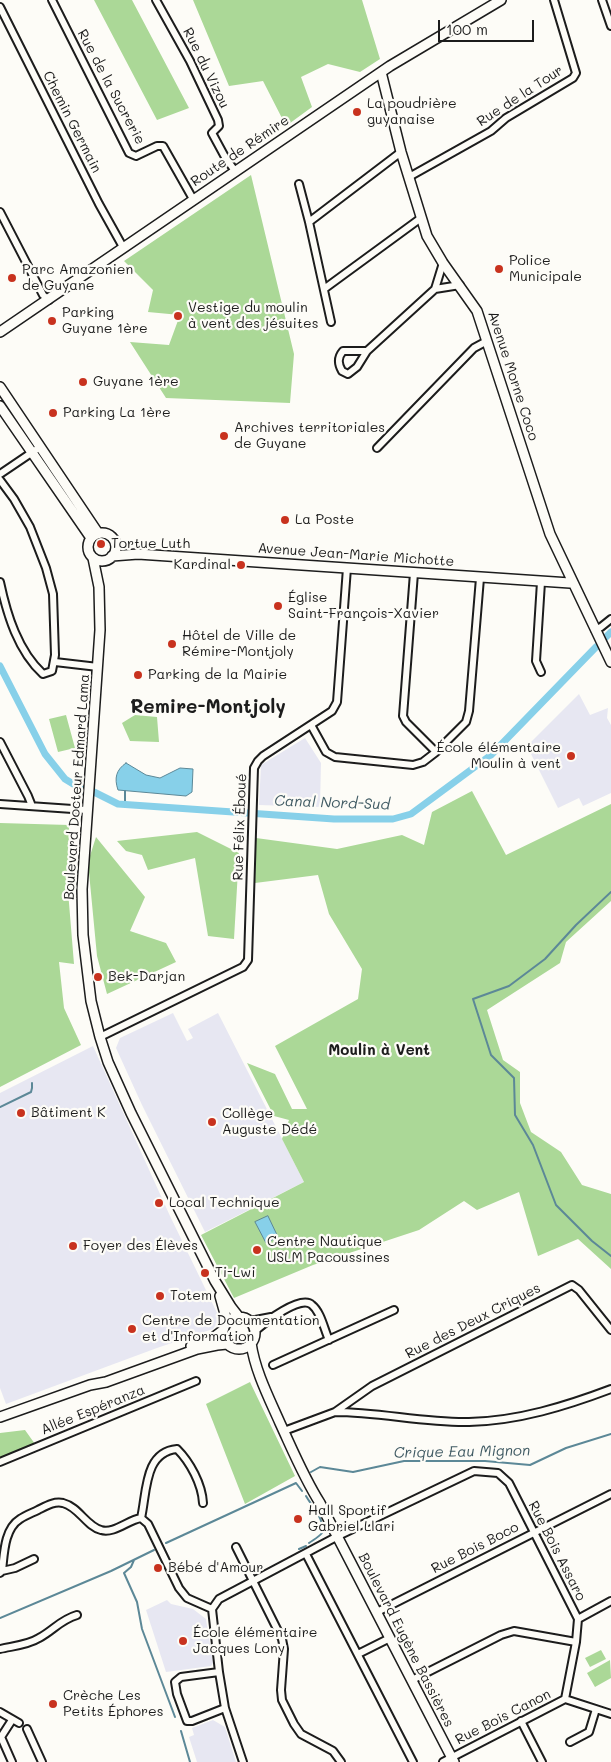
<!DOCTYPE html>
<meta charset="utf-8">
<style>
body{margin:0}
#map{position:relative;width:611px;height:1762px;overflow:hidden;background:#fdfcf7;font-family:Mali,sans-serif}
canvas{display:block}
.scale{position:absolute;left:438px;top:20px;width:96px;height:22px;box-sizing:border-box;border:2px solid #1c1c1c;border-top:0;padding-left:6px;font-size:15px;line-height:18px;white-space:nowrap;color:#1c1c1c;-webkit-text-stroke:4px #fdfcf7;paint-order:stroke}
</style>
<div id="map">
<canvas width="611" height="1762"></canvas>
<div class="scale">100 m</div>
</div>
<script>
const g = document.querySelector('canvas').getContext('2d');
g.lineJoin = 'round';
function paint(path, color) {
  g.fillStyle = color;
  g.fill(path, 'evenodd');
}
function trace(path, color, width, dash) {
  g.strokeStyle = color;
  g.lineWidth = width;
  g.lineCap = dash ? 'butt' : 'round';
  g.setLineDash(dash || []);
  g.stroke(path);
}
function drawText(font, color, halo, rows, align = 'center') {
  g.font = font + ' Mali,sans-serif';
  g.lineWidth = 4.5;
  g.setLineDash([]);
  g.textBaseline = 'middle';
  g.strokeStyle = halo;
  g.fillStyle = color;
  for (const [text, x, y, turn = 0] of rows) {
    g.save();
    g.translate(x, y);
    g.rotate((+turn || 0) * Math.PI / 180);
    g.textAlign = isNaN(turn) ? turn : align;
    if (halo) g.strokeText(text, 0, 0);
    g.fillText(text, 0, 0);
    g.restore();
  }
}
paint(new Path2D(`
 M579,694L590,715L608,708L607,718L611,725V793L583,806L579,798L558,808L527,746Z
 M305,738L321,763L320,807L259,805L261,765Z
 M173,1013L187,1041L193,1038L188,1029L218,1013L304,1182L205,1232L142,1105L116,1048L120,1038Z
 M93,1046L170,1216L220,1319L213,1329L157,1348L6,1404L0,1388V1093Z
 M167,1600L171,1604L193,1609L206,1619L213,1663L211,1666L166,1672L146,1610Z
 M213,1720L225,1727L236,1762H197L189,1737L194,1735L192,1728Z`), '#e7e7f2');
paint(new Path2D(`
 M94,0H132L189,108L157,120Z
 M193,0H362L380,59L360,72L328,64L301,77L312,107L286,126L263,81L229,86Z
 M251,175L294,354L290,403L166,398L130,342L169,345L180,315L148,312L153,290L124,261Z
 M66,715L75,748L58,752L49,719Z
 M135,715L157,717L159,742L130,741L122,723Z
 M472,791L506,855L611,804V901L566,942L560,963L487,1010L503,1060L520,1072V1103L531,1132L561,1152L582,1185L611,1194V1269L578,1239L538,1256L519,1192L477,1210L464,1201L419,1230L313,1265L234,1298L201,1235L304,1182L282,1139L289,1120L274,1116L247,1063L275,1074L292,1109H307L275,1046L358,999L362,969L329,914L318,875L255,883L256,838L337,849L402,835L424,845L432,812Z
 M0,823L69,825L68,891L74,964L59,962L64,1008L81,1045L0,1087Z
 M197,832L239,853L234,939L208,936L195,858L148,870L142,855L126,851L117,841Z
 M96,837L145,897L130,931L166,943L176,962L107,994L97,956L88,862Z
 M250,1382L295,1476L245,1504L206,1404Z
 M25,1430L35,1444L0,1459V1433Z
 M601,1650L606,1659L590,1667L585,1658Z
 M610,1660L611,1678L595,1687L587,1673Z`), '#abd897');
const water = new Path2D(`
 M126,763L146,775L160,778L180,768L193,769L192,792L186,796L118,790C114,778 116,770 126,763Z
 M268,1216L278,1237L266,1243L255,1222Z`);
paint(water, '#87d0e9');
trace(water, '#5c8897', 1);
trace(new Path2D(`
 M125,805V791
 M611,892L576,925L545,959L509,986L473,999L491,1055L514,1078L515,1115L533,1145L556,1205L592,1241L611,1256
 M0,1107L31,1092L32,1088V1083
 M311,1472L320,1467L353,1472L404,1461H485L530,1465L566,1448L611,1434
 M306,1496C311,1505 327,1523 322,1533C319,1537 313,1540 309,1543
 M166,1543L296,1483L302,1491
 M299,1549L306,1546
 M134,1560L131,1567L124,1573L137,1602L142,1629L175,1717
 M0,1618L111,1571L154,1550
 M181,1731L190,1762`), '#5c8897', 2);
trace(new Path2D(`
 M606,637L611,632
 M0,666L45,754L65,779L83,790
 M94,792L118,804L334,819H393L411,814L491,755L596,647`), '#87d0e9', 7);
const street = new Path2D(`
 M52,0L129,153L136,156L157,146H163L193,199
 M156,0L190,61L218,120L219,126L212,133L225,157L235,171
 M602,0L611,26
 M0,7L99,204L123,247
 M409,177L491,131L506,118L573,78L576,73L554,0
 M299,184L309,222L331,322
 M0,212L43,295L49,300
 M309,222L401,152
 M324,289L421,218
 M435,289L460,285
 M367,351H343C337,358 338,364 342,371L348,374L357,367L367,351L435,289L443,263
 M377,448L474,348L487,341
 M0,474L40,447
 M0,480L14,499L30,527L46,568L53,594L55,655L52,671L43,674C18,651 7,615 0,582
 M414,573L403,716L406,722L436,752
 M595,630L601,627L611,619
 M55,662L98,667
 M541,672L536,661L541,582
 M311,725L326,752L335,757L413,765L423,762L436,752L466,722L469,711L480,578
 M0,742L28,796L32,806
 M0,804L87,810
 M100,1037L243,967L248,960L254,768L258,761L263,756L332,711L337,702L347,568
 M250,1321L271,1317
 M255,1331C264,1323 301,1294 312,1305C321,1312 324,1329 329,1340
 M273,1365L394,1310
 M335,1412C380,1412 424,1423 469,1422C518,1421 566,1406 611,1389
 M284,1431L335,1412L372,1386L572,1285L579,1290L611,1330
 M0,1462L196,1381
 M141,1518C147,1492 144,1452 177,1449C190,1462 202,1484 203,1503
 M236,1547L282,1639L284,1649L281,1690L282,1700L294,1724L301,1734L333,1751L341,1762
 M306,1554L413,1762
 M2,1571L15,1568L34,1559
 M0,1573L2,1571C4,1554 4,1529 20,1519C26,1515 32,1513 38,1510C46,1506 54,1501 63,1503C79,1507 86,1526 101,1530C114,1534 128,1520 141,1518L148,1524L179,1588L187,1598L212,1609
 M377,1612L611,1494
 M578,1619L611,1601
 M0,1649C13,1646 28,1645 39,1638C54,1630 60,1620 77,1615
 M358,1654L390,1638
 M219,1672L181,1677L175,1682L177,1694L187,1721H192L225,1708
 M412,1680L501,1635L514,1631L576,1642
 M565,1699L611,1714
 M0,1712L19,1723
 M12,1720L1,1737L12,1762
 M521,1721L542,1762
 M27,1729L42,1762
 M570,1742L589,1732L596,1709
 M243,1762L225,1708L219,1672L212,1609L219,1599L338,1536L474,1471L498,1473L509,1483L578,1619L576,1642L565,1699
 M443,1762L565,1699`);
const secondary = new Path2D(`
 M381,72L401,152L427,236L443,263L477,311L550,534L611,662
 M0,332L390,66L501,0
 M0,387L98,533
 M0,406L91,538
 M88 547a14 14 0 1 1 28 0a14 14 0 1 1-28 0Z
 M112,556L138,554L570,583L572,582
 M93,558L99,587L100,630L82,889L83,935L91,1001L100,1037L108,1062L131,1113L215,1281L231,1307L238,1316
 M220,1296L227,1321
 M223 1333a16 16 0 1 1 32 0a16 16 0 1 1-32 0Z
 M251,1343C255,1371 269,1398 280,1423C293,1451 304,1478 320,1503L454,1762
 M191,1346L214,1337L222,1331
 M0,1417L90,1385L106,1382L197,1349L217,1345L227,1344`);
trace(street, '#1c1c1c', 10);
trace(secondary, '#1c1c1c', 12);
trace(street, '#fdfcf7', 6);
trace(secondary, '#fdfcf7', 9);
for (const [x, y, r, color] of [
 [357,112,5,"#c8321e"],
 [499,269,5,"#c8321e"],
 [12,278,5,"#c8321e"],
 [178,316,5,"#c8321e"],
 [52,321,5,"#c8321e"],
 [83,382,5,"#c8321e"],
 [53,413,5,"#c8321e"],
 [224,436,5,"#c8321e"],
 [285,520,5,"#c8321e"],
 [101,544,5,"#c8321e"],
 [241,565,5,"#c8321e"],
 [278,606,5,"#c8321e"],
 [172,644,5,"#c8321e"],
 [138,675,5,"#c8321e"],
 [571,756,5,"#c8321e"],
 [98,977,5,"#c8321e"],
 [21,1113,5,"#c8321e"],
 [212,1122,5,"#c8321e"],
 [159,1203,5,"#c8321e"],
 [73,1246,5,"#c8321e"],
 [257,1250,5,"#c8321e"],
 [205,1273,5,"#c8321e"],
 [160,1296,5,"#c8321e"],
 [132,1329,5,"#c8321e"],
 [298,1519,5,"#c8321e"],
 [158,1568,5,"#c8321e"],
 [183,1641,5,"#c8321e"],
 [53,1704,5,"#c8321e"]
]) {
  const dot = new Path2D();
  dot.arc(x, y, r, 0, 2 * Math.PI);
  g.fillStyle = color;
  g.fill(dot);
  trace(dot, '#fdfcf7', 2);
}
drawText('14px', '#1c1c1c', '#fdfcf7', [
 ["Rue du Vizou",206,68,64],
 ["Rue de la Sucrerie",111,87,62],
 ["Rue de la Tour",520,96,-33],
 ["Chemin Germain",72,122,63],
 ["Route de Rémire",240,151,-34],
 ["Avenue Morne Coco",513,376,72],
 ["Avenue Jean-Marie Michotte",356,555,4],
 ["Boulevard Docteur Edmard Lama",77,787,-86],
 ["Rue Félix Éboué",240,827,-88],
 ["Rue des Deux Criques",473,1321,-27],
 ["Allée Espéranza",93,1410,-22],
 ["Rue Bois Boco",475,1548,-27],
 ["Rue Bois Assaro",557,1551,63],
 ["Boulevard Eugène Bassières",406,1640,63],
 ["Rue Bois Canon",503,1717,-27]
]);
drawText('14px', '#1c1c1c', '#fdfcf7', [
 ["La poudrière",367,104],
 ["guyanaise",367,120],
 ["Police",509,261],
 ["Municipale",509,277],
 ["Parc Amazonien",22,270],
 ["de Guyane",22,286],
 ["Vestige du moulin",188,308],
 ["à vent des jésuites",188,324],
 ["Parking",62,313],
 ["Guyane 1ère",62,329],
 ["Guyane 1ère",93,382],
 ["Parking La 1ère",63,413],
 ["Archives territoriales",234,428],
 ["de Guyane",234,444],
 ["La Poste",295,520],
 ["Tortue Luth",111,544],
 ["Kardinal",231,565,"right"],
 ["Église",288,598],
 ["Saint-François-Xavier",288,614],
 ["Hôtel de Ville de",182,636],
 ["Rémire-Montjoly",182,652],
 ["Parking de la Mairie",148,675],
 ["École élémentaire",561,748,"right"],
 ["Moulin à vent",561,764,"right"],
 ["Bek-Darjan",108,977],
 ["Bâtiment K",31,1113],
 ["Collège",222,1114],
 ["Auguste Dédé",222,1130],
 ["Local Technique",169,1203],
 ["Centre Nautique",267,1242],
 ["USLM Pacoussines",267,1258],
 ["Foyer des Élèves",83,1246],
 ["Ti-Lwi",215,1273],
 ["Totem",170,1296],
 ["Centre de Documentation",142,1321],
 ["et d'Information",142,1337],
 ["Hall Sportif",308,1511],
 ["Gabriel Llari",308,1527],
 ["Bébé d'Amour",168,1568],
 ["École élémentaire",193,1633],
 ["Jacques Lony",193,1649],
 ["Crèche Les",63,1696],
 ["Petits Éphores",63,1712]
], 'left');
drawText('italic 15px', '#415b64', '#fdfcf7', [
 ["Canal Nord-Sud",332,803,2],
 ["Crique Eau Mignon",462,1452,-1]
]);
drawText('bold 15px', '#1c1c1c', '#fdfcf7', [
 ["Moulin à Vent",379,1050]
]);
drawText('bold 19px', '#1c1c1c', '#fdfcf7', [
 ["Remire-Montjoly",208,707]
]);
</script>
